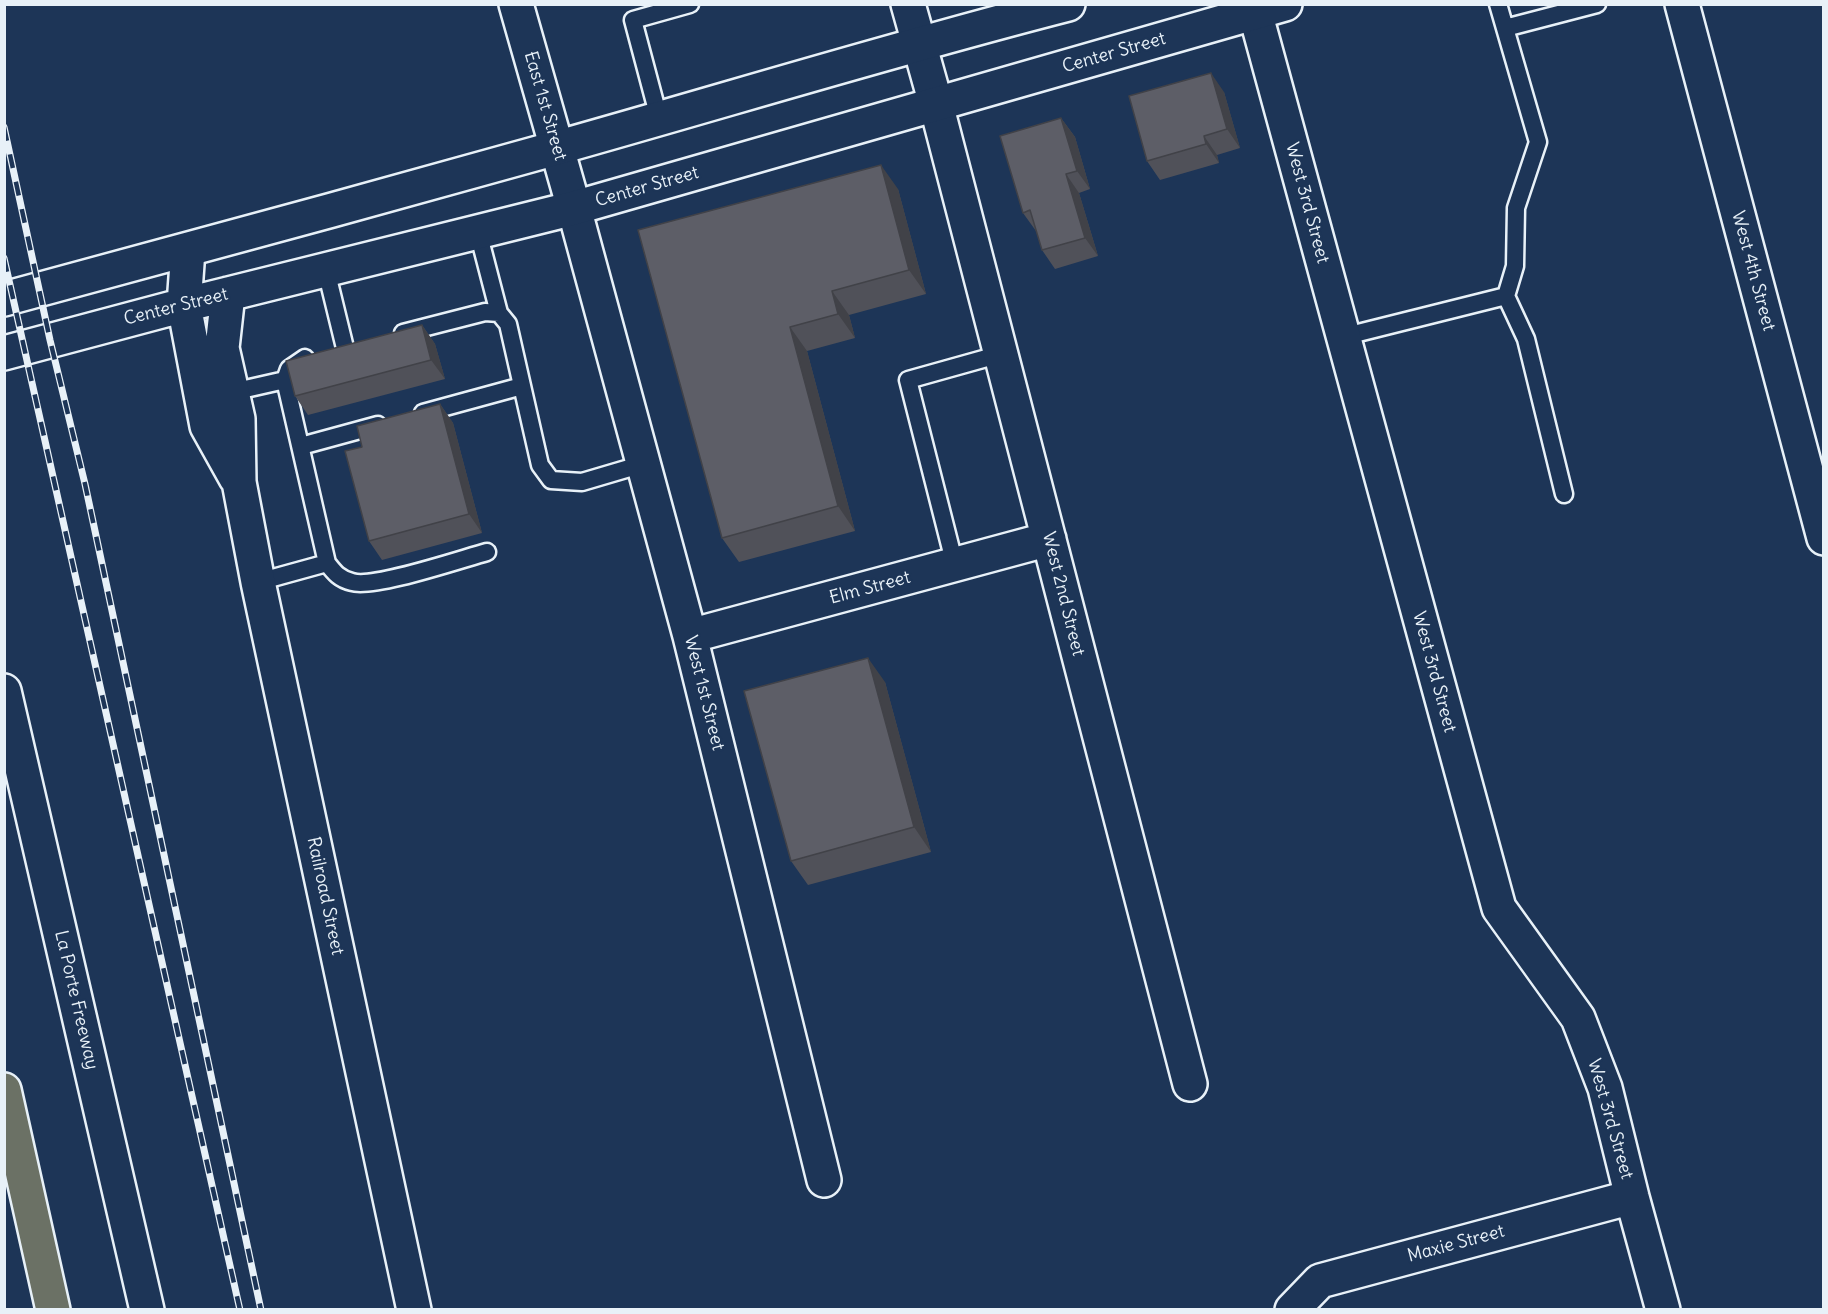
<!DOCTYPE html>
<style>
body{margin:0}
#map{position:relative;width:1828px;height:1314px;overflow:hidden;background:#1d3557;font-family:Delius,sans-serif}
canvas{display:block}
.frame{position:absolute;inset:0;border:6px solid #e8f1f8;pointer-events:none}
</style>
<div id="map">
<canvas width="1828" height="1314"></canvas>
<div class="frame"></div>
</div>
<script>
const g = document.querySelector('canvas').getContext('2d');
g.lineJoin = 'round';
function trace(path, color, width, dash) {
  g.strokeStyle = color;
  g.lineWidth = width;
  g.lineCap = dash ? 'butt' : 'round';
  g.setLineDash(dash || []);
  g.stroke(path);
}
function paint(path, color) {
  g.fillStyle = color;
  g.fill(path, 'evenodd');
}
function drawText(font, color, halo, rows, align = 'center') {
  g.font = font + ' Delius,sans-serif';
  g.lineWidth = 4.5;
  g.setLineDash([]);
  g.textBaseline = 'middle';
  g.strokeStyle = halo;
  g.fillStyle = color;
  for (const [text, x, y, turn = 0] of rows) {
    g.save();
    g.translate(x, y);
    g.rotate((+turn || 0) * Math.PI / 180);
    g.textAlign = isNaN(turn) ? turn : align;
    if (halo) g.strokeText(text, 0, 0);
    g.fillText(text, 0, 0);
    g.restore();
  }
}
const lane = new Path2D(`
 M1505,28L1597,4
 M659,118L633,20L690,4
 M478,232L499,313
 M326,270L345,348
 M1506,296L1526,339L1564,494
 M403,333L485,312L499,313L508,324L540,465L551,480L582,482L643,464
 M1342,337L1506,296L1515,266L1516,208L1538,142L1498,4
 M232,392L285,380
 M423,413L522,386
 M301,446L378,425
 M327,563C334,572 339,579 352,582C373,589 461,559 487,552
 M955,565L908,380L1001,354
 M258,582L327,563L285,380L289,369L305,358`);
const street = new Path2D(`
 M516,4L574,208L690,636L824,1180
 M908,4L936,104L1190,1084
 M1256,4L1255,12L1499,908L1578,1018L1605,1088L1632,1197L1663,1310
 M1682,4L1824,538
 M690,636L1049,539
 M1292,1310L1320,1281L1632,1197`);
const secondary = new Path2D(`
 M188,250L184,305L207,426L236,478
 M228,294L222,348L238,419L239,482L258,582L414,1310
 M4,299C189,250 372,199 556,148C727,100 896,48 1068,4
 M4,353L184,305L574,208L1285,4
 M4,691L147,1310`);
const highway = new Path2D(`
 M4,1090L53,1310`);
trace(lane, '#e8f1f8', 21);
trace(street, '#e8f1f8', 38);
trace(secondary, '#e8f1f8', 38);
trace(highway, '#e8f1f8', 38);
trace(lane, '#1d3557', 16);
trace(street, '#1d3557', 33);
trace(secondary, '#1d3557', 33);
trace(highway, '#6b7165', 33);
const rail = new Path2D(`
 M4,127L50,340L85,484L261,1310
 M4,258L240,1310`);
trace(rail, '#e8f1f8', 7);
trace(rail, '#1d3557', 4.5, [14]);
paint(new Path2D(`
 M1224,92L1240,148L1217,155L1219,163L1160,180L1147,161Z
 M1061,118L1075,137L1090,189L1079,193L1098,256L1055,269L1042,250L1036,231L1023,213Z
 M898,189L926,294L849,315L855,338L807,351L855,531L739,562L722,538L638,230Z
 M422,325L435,344L445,379L308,415L295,396Z
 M440,404L453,423L482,533L382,560L369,541L362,447Z
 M885,682L931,852L808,885L791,861Z`), '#505159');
paint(new Path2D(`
 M1211,73L1224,92L1240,148L1227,129Z
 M1061,118L1075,137L1090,189L1077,171Z
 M1204,136L1217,155L1219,163L1206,144Z
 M881,165L898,189L926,294L909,270Z
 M1066,174L1079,193L1098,256L1085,238Z
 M832,291L849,315L855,338L838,314Z
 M422,325L435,344L445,379L431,360Z
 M790,327L807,351L855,531L838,506Z
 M440,404L453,423L482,533L469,514Z
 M868,658L885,682L931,852L914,827Z`), '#414248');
const building = new Path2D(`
 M1211,73L1227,129L1204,136L1206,144L1147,161L1129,96Z
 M1061,118L1077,171L1066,174L1085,238L1042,250L1030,210L1023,213L1000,136Z
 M881,165L909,270L832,291L838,314L790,327L838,506L722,538L638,230Z
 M422,325L431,360L295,396L286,361Z
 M440,404L469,514L369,541L345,451L362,447L357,426Z
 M868,658L914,827L791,861L744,691Z`);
paint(building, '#5d5e67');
trace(building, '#414248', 1.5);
drawText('18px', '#e8f1f8', '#1d3557', [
 ["Center Street",1114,53,-16],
 ["East 1st Street",545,106,74],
 ["Center Street",647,187,-16],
 ["West 3rd Street",1307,203,75],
 ["West 4th Street",1753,271,75],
 ["Center Street",176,307,-14],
 ["Elm Street",870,588,-15],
 ["West 2nd Street",1063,594,76],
 ["West 3rd Street",1434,672,75],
 ["West 1st Street",704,693,76],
 ["Railroad Street",325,896,78],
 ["La Porte Freeway",76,1000,77],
 ["West 3rd Street",1610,1119,74],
 ["Maxie Street",1456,1244,-15]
]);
</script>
